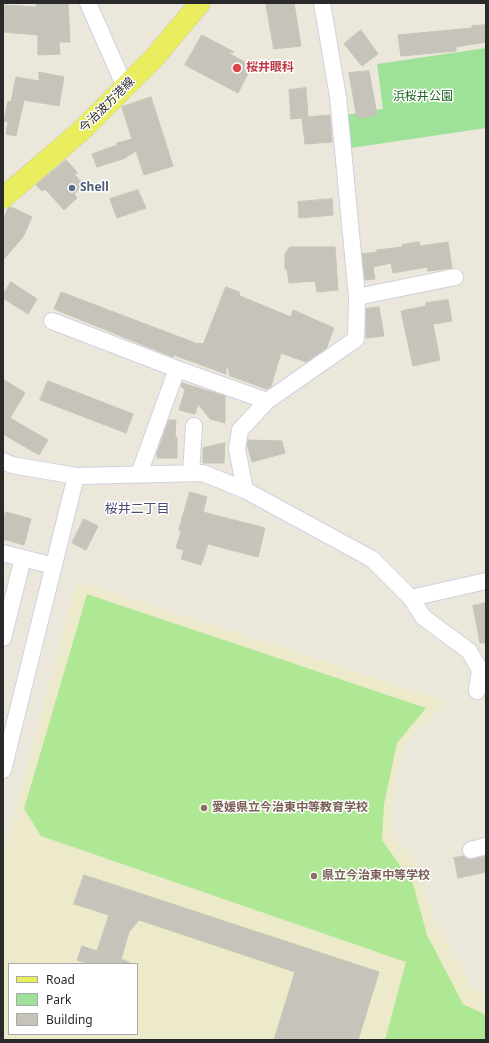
<!DOCTYPE html>
<meta charset="utf-8">
<style>
body{margin:0}
#map{position:relative;width:489px;height:1043px;overflow:hidden;background:#ebe8db;font-family:"Noto Sans",sans-serif}
canvas{display:block}
.frame{position:absolute;inset:0;border:4px solid #292929;pointer-events:none}
.legend{position:absolute;left:8px;top:963px;width:130px;height:72px;box-sizing:border-box;background:#fff;border:1px solid #a9a9a9;margin:0;padding:5px 7px;list-style:none;font-size:12px;color:#292929}
.legend li{display:flex;align-items:center;gap:8px;height:20px}
.legend b{width:20px;border:1px solid #a9a9a9}
</style>
<div id="map">
<canvas width="489" height="1043"></canvas>
<div class="frame"></div>
<ul class="legend">
<li><b style="height:5px;background:#e9ed5e"></b>Road</li>
<li><b style="height:11px;background:#9ee198"></b>Park</li>
<li><b style="height:11px;background:#c6c4ba"></b>Building</li>
</ul>
</div>
<script>
const g = document.querySelector('canvas').getContext('2d');
g.lineJoin = 'round';
function paint(path, color) {
  g.fillStyle = color;
  g.fill(path, 'evenodd');
}
function trace(path, color, width, dash) {
  g.strokeStyle = color;
  g.lineWidth = width;
  g.lineCap = dash ? 'butt' : 'round';
  g.setLineDash(dash || []);
  g.stroke(path);
}
function drawText(font, color, halo, rows, align = 'center') {
  g.font = font + ' "Noto Sans","Noto Sans JP",sans-serif';
  g.lineWidth = 3;
  g.setLineDash([]);
  g.textBaseline = 'middle';
  g.strokeStyle = halo;
  g.fillStyle = color;
  for (const [text, x, y, turn = 0] of rows) {
    g.save();
    g.translate(x, y);
    g.rotate((+turn || 0) * Math.PI / 180);
    g.textAlign = isNaN(turn) ? turn : align;
    if (halo) g.strokeText(text, 0, 0);
    g.fillText(text, 0, 0);
    g.restore();
  }
}
paint(new Path2D(`
 M77,581L445,701L428,721L406,743L394,784L391,832L417,863L431,912L471,987L486,996V1040H3V857ZM9,964H137V1034H9Z`), '#eceaca');
paint(new Path2D(`
 M486,48V128L344,149L339,116L383,109L377,64Z`), '#9ee198');
paint(new Path2D(`
 M87,594L426,708L397,743L384,804L382,840L413,884L427,935L463,1004L486,1015V1040H385L406,962L41,836L24,809Z`), '#aee894');
const building = new Path2D(`
 M36,3H68L70,42H59L60,54L38,55V35L3,32L5,5L36,7Z
 M266,3H294L301,46L274,49Z
 M486,25V42L456,47V51L401,56L398,35L472,28V26Z
 M361,30L378,54L362,66L344,44Z
 M202,35L234,52L228,53L252,66L238,93L185,65Z
 M369,71L377,115L357,118L349,73Z
 M39,72L64,77L59,106L24,100L16,136L6,134L8,122L4,121L8,101L11,102L16,77L39,81Z
 M306,88L308,117L330,115L332,142L305,144L302,118L291,119L289,90Z
 M151,97L173,166L144,175L136,151L123,159L97,167L92,154L117,145V143L132,139L122,107Z
 M66,160L78,173L74,174L84,185L74,194L77,198L64,210L45,189L42,191L36,185Z
 M138,190L146,208L117,218L110,199Z
 M332,199L333,215L299,218L298,202Z
 M11,207L32,217L23,237L3,260V220L8,208Z
 M419,242L420,246L448,242L452,268L428,271L427,267L393,273L391,263L373,267L375,279L365,280L362,254L377,252V250L403,247L402,245Z
 M290,247H335L338,290L317,292L315,281L289,283L287,269H285V254Z
 M11,282L37,299L28,314L3,298V295Z
 M226,287L239,292L240,296L291,317L293,310L334,328L326,349L306,362L281,353L271,386L267,389L230,376L228,367H226V374L174,355L173,357L54,309L61,292L198,344L199,343L203,344Z
 M448,300L452,321L433,324L440,360L413,366L401,311L426,306V303Z
 M379,307L384,336L366,338V309Z
 M3,379L25,393L10,418L48,440L39,455L3,434Z
 M48,381L133,414L126,433L40,400Z
 M182,383L225,396V423L210,419L198,404L195,414L179,410L185,390L181,386Z
 M169,420H176L175,437H177V458H157V453Z
 M248,440L282,441L285,453L252,462L247,444Z
 M225,443L224,463H203V448Z
 M190,492L207,497L203,512L265,528L258,557L208,544L201,565L181,559L184,550L176,548L181,531L179,530Z
 M6,512L31,519L24,545L3,539V523Z
 M84,519L98,526L86,550L72,543Z
 M486,603V643H480L473,606Z
 M464,856L468,859H473L486,856V872L458,878L454,858Z
 M84,875L379,972L358,1040H274L295,972L139,920L129,932L121,959L129,962L128,964H90L77,960L82,946L97,951L109,915L74,904Z`);
paint(building, '#c6c4ba');
trace(building, '#c6c4b5', 1);
const minor = new Path2D(`
 M88,3L125,87
 M357,297L455,277
 M52,321L177,369L267,401
 M3,461L12,465L76,476L203,473L245,490L372,559L411,598L423,617L469,651L480,670L477,691
 M191,473L194,426
 M139,474L177,369
 M245,490L237,449L240,430L267,401L356,339L357,297L338,97L322,3
 M3,553L54,566
 M411,598L486,581
 M3,638L23,558
 M3,770L76,476
 M471,850L486,846`);
const major = new Path2D(`
 M3,198L82,130L154,58L200,3`);
trace(minor, '#d1d0e1', 18);
trace(major, '#c7c7c7', 22);
trace(minor, '#fff', 16);
trace(major, '#e9ed5e', 21);
for (const [x, y, r, color] of [
 [237,68,5,"#e0444e"],
 [72,188,4,"#5c6f8a"],
 [204,808,4,"#8d6e63"],
 [314,876,4,"#8d6e63"]
]) {
  const dot = new Path2D();
  dot.arc(x, y, r, 0, 2 * Math.PI);
  g.fillStyle = color;
  g.fill(dot);
  trace(dot, '#fff', 1.5);
}
drawText('bold 12px', '#be3a42', '#fff', [
 ["桜井眼科",246,68]
], 'left');
drawText('12px', '#1b631f', '#fff', [
 ["浜桜井公園",423,97]
]);
drawText('12px', '#292929', '#fff', [
 ["今治波方港線",107,105,-45]
]);
drawText('bold 12px', '#4e5e75', '#fff', [
 ["Shell",80,188]
], 'left');
drawText('bold 12px', '#785e54', '#fff', [
 ["愛媛県立今治東中等教育学校",212,808],
 ["県立今治東中等学校",322,876]
], 'left');
drawText('13px', '#4e4a78', '#fff', [
 ["桜井二丁目",137,509]
]);
</script>
